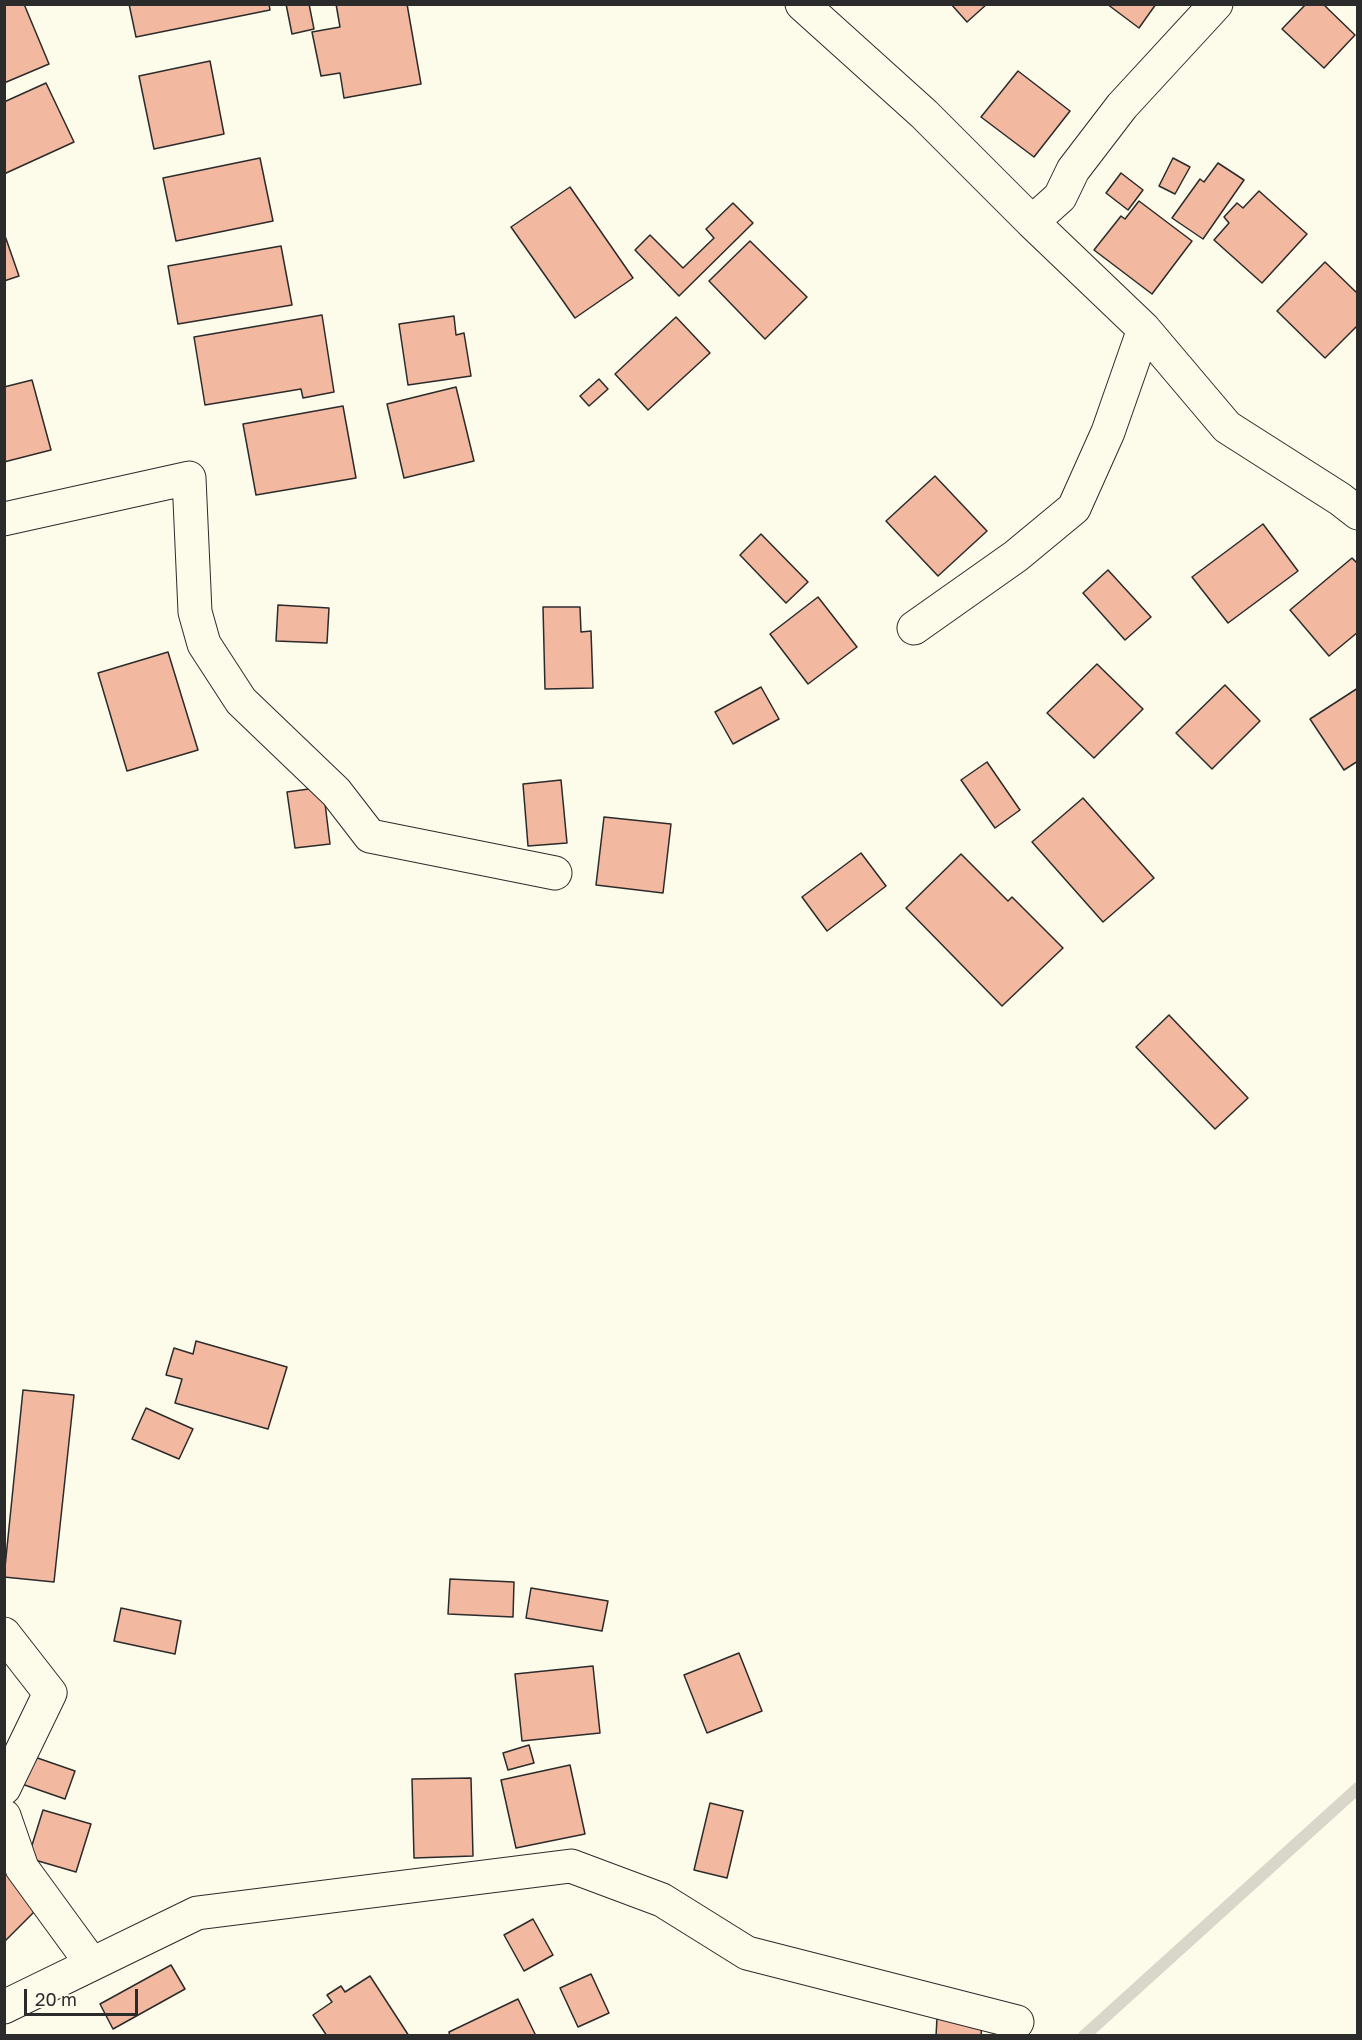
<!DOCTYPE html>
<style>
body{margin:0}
#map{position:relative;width:1362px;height:2040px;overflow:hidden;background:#fdfbea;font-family:"Golos Text",sans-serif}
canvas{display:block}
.frame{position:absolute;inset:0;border:6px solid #2b2b2b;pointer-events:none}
.scale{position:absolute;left:24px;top:1989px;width:114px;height:27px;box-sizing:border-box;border:3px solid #2b2b2b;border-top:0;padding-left:8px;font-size:18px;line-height:21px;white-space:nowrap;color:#2b2b2b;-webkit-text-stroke:4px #fdfbea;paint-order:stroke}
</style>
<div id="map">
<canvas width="1362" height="2040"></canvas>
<div class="frame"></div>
<div class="scale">20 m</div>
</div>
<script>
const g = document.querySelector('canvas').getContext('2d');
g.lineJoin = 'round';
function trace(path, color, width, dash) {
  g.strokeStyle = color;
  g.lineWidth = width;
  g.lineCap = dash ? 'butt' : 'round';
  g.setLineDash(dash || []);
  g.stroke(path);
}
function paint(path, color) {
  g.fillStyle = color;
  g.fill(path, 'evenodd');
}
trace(new Path2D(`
 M1084,2036L1358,1788`), '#d8d7c9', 12);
const building = new Path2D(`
 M8,4H24L49,64L4,83V6Z
 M129,4H269L270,10L136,37Z
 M286,4H309L314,29L292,34Z
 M336,4H407L421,84L344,98L340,73L321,76L312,32L340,27Z
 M951,4H987L967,22Z
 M1107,4H1156L1139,28Z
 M1306,4H1323L1355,35L1324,68L1282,29Z
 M210,61L224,134L154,149L139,76Z
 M1018,71L1070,111L1034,157L981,117Z
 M46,83L74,142L4,174V102Z
 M260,158L273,221L176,241L163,178Z
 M1173,158L1190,167L1175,194L1159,186Z
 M1218,163L1244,180L1203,239L1172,218L1200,179L1204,182Z
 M1121,173L1143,190L1128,210L1106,193Z
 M570,187L633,278L575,318L511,227Z
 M1259,191L1307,234L1262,283L1214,240L1229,223L1224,217L1237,203L1243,208Z
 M1139,201L1192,241L1152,294L1094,250L1121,216L1125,219Z
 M733,203L753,223L679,296L635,250L650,235L683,268L714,238L706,229Z
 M4,233L19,276L4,281Z
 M750,241L807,297L765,339L709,281Z
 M281,246L292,305L178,324L168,266Z
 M1325,262L1358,294V325L1325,358L1277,311Z
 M322,315L334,392L303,398L301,389L205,405L194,337Z
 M454,316L456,335L464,333L471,376L408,385L399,324Z
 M676,317L710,353L648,410L615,374Z
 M599,379L608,389L589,406L580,396Z
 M32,380L51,450L4,462V387Z
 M456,387L474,461L404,478L387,404Z
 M343,406L356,478L256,495L243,424Z
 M935,476L987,531L938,576L886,521Z
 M1263,524L1298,571L1228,623L1192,577Z
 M761,534L808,582L786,603L740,555Z
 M1352,558L1358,564V632L1329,656L1290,610Z
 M1108,570L1151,617L1125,640L1083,593Z
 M818,597L857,647L808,684L770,634Z
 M278,605L329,608L327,643L276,641Z
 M543,607H580L581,632L591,631L593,688L545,689Z
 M168,652L198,750L127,771L98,673Z
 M1097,664L1143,709L1094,758L1047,713Z
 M1225,685L1260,721L1212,769L1176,733Z
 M761,687L779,719L733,744L715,712Z
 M1358,688V761L1344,770L1310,719Z
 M987,762L1020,810L995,828L961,780Z
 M561,780L567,843L528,846L523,784Z
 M323,787L330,844L295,848L287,792Z
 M1083,798L1154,878L1103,922L1032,842Z
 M604,817L671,824L663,893L596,885Z
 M861,853L886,886L827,931L802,897Z
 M961,854L1008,901L1012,897L1063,948L1002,1006L906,908Z
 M1169,1015L1248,1098L1215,1129L1136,1047Z
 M196,1341L287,1367L268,1429L175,1403L182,1379L166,1375L174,1348L193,1354Z
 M23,1390L74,1395L54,1582L4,1577Z
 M146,1408L193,1429L179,1459L132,1439Z
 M450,1579L514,1582L513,1617L448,1614Z
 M531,1588L608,1601L602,1631L526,1618Z
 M121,1608L181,1621L175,1654L114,1641Z
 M739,1653L762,1711L707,1733L684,1675Z
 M593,1666L600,1733L522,1741L515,1674Z
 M529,1745L534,1763L508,1770L503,1753Z
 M26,1754L75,1771L65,1799L16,1782Z
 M570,1765L585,1834L516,1848L501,1780Z
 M471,1778L473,1856L414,1858L412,1779Z
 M710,1803L743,1811L727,1878L694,1870Z
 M43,1810L91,1824L76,1872L28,1858Z
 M4,1866L42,1904L4,1942Z
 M533,1919L553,1955L524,1971L504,1935Z
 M171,1965L185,1989L113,2029L100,2004Z
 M591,1974L609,2013L578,2027L560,1988Z
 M370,1976L409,2036H327L313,2015L332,2002L327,1995L341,1986L345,1992Z
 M518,1999L536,2036H450L449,2032Z
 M937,2018L982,2020L981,2036H936Z`);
paint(building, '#f2b8a0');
trace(building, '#2b2b2b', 1.5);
const minor = new Path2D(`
 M802,4L924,114L1032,222L1144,329L1227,427L1340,499L1358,513
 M1032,222L1060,197L1073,170L1122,106L1216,4
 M4,519L189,478L195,612L204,644L241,701L336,792L370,836L555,873
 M914,628L1016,556L1074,508L1108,432L1144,329
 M4,1634L50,1693L4,1788
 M4,1816L22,1868L92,1964
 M4,2007L197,1913L571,1866L662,1900L747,1953L1017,2022`);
trace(minor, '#2b2b2b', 35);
trace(minor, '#fdfbea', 33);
</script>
